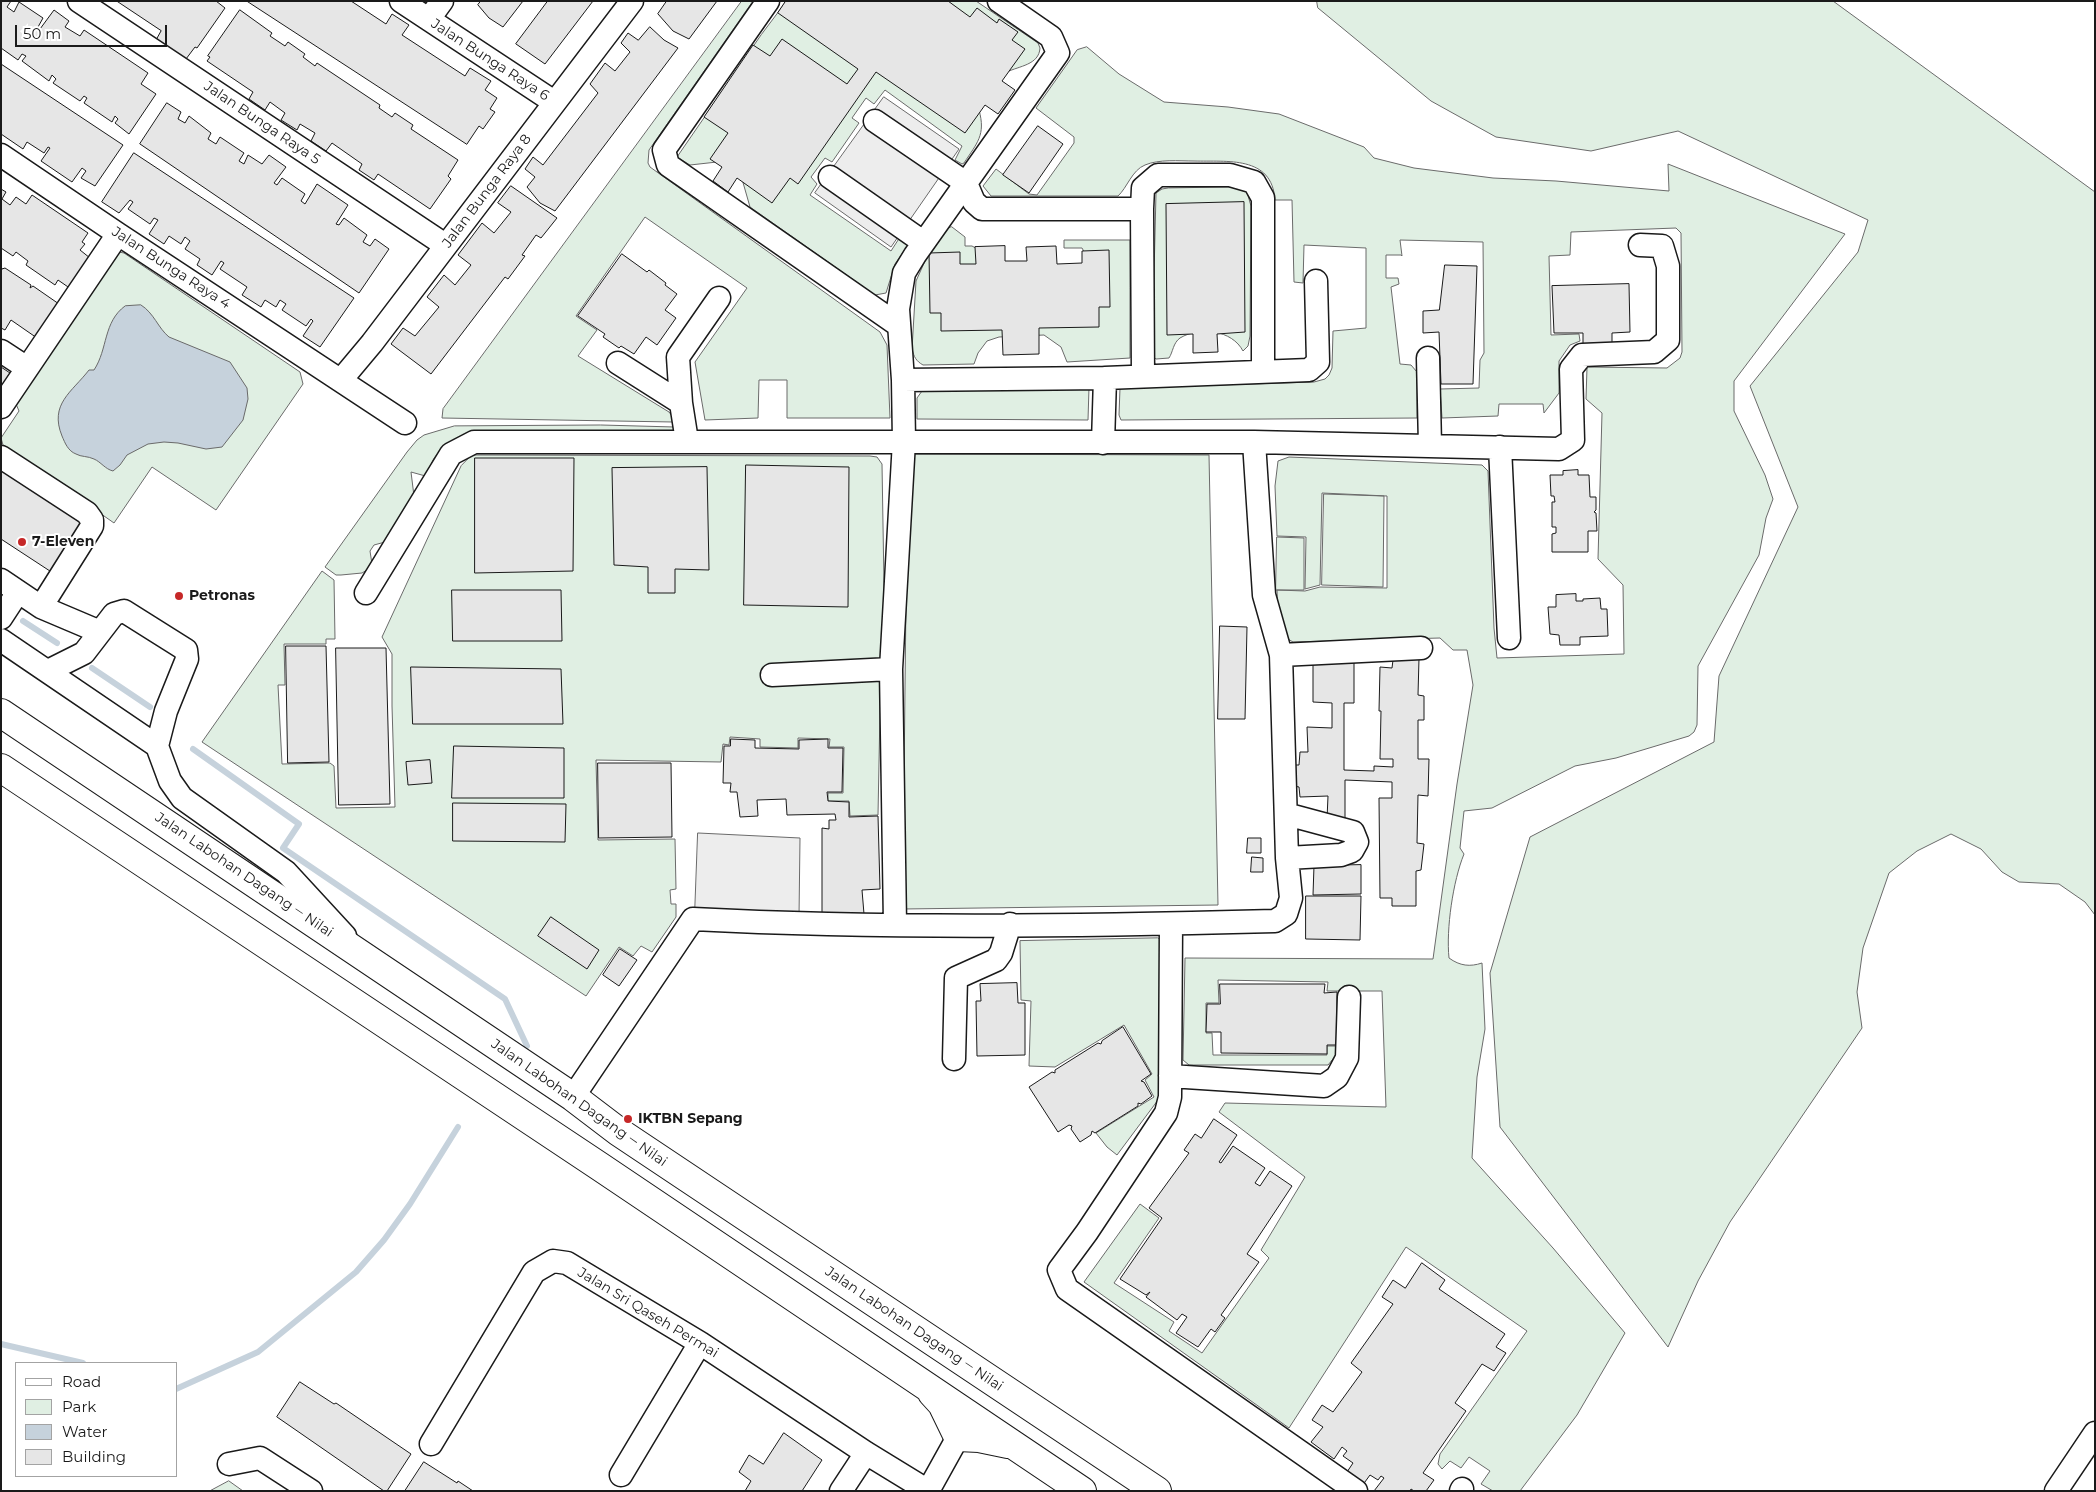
<!DOCTYPE html>
<meta charset="utf-8">
<style>
body{margin:0}
#map{position:relative;width:2096px;height:1492px;overflow:hidden;background:#fff;font-family:Montserrat,sans-serif}
canvas{display:block}
.frame{position:absolute;inset:0;border:2px solid #1a1a1a;pointer-events:none}
.legend{position:absolute;left:15px;top:1362px;width:162px;height:115px;box-sizing:border-box;background:#fff;border:1px solid #a3a3a3;margin:0;padding:6px 9px;list-style:none;font-size:15px;color:#1a1a1a}
.legend li{display:flex;align-items:center;gap:10px;height:25px}
.legend b{width:25px;border:1px solid #a3a3a3}
.scale{position:absolute;left:15px;top:25px;width:152px;height:22px;box-sizing:border-box;border:2px solid #1a1a1a;border-top:0;padding-left:6px;font-size:15px;line-height:18px;white-space:nowrap;color:#1a1a1a;-webkit-text-stroke:4px #fff;paint-order:stroke}
</style>
<div id="map">
<canvas width="2096" height="1492"></canvas>
<div class="frame"></div>
<ul class="legend">
<li><b style="height:6px;background:#fff"></b>Road</li>
<li><b style="height:14px;background:#e0efe3"></b>Park</li>
<li><b style="height:14px;background:#c6d2dc"></b>Water</li>
<li><b style="height:14px;background:#e6e6e6"></b>Building</li>
</ul>
<div class="scale">50 m</div>
</div>
<script>
const g = document.querySelector('canvas').getContext('2d');
g.lineJoin = 'round';
function paint(path, color) {
  g.fillStyle = color;
  g.fill(path, 'evenodd');
}
function trace(path, color, width, dash) {
  g.strokeStyle = color;
  g.lineWidth = width;
  g.lineCap = dash ? 'butt' : 'round';
  g.setLineDash(dash || []);
  g.stroke(path);
}
function drawText(font, color, halo, rows, align = 'center') {
  g.font = font + ' Montserrat,sans-serif';
  g.lineWidth = 4;
  g.setLineDash([]);
  g.textBaseline = 'middle';
  g.strokeStyle = halo;
  g.fillStyle = color;
  for (const [text, x, y, turn = 0] of rows) {
    g.save();
    g.translate(x, y);
    g.rotate((+turn || 0) * Math.PI / 180);
    g.textAlign = isNaN(turn) ? turn : align;
    if (halo) g.strokeText(text, 0, 0);
    g.fillText(text, 0, 0);
    g.restore();
  }
}
const green = new Path2D(`
 M742,1H753L649,150L648,163L650,167L880,332L887,345L890,418H787V380H759L758,418L705,420L695,362L747,288L645,217L576,316L597,330L578,356L669,412L672,416L673,422L442,418L443,409Z
 M787,1H976L1038,43L1040,48C1039,65 1019,66 1007,72C999,76 985,102 979,110C986,135 977,143 964,163L962,164L955,160L962,146L885,90L874,104L866,98L852,118L859,123L832,162L825,158L811,177L817,184L810,195L891,251L900,237L907,240L908,245L895,264L886,293L875,295L750,207L742,179L717,162L690,165L677,157L761,35Z
 M1317,1H1833L2095,192V915L2085,902L2059,884L2019,882L2002,872L1981,849L1951,834L1917,851L1889,873L1863,948L1857,992L1862,1028L1730,1222L1698,1281L1668,1347L1500,1127L1490,973L1530,837L1714,742L1719,676L1798,507L1750,386L1858,252L1868,220L1678,131L1591,151L1496,137L1431,101L1318,8Z
 M1087,47L1119,74L1164,102L1228,107L1279,114L1364,147L1374,158L1414,168L1493,178L1556,181L1669,191L1668,164L1845,234L1734,381V411L1765,475L1773,499L1766,518L1759,555L1698,666L1697,725L1694,732L1689,736L1616,758L1575,766L1492,808L1464,811L1460,848L1464,854C1453,881 1446,929 1449,958C1460,966 1470,967 1482,963L1485,1029L1477,1077L1472,1158L1553,1248L1625,1333L1577,1415L1520,1491H1493L1481,1484L1490,1471L1469,1457L1461,1468L1450,1461L1442,1469L1438,1464L1440,1454L1527,1331L1406,1247L1289,1428L1084,1282L1140,1204L1159,1218L1114,1283L1174,1322L1169,1331L1202,1353L1269,1258L1261,1250L1305,1177L1219,1112L1225,1103L1386,1107L1382,991H1327L1328,982L1218,980L1219,1003H1206V1033H1212L1213,1055H1327V1046H1337V1054L1328,1065H1189L1183,1060L1185,958L1433,959L1457,784L1473,685L1467,650H1453L1440,638L1293,642C1276,634 1278,606 1277,590L1305,591L1320,587L1387,588V496L1322,493L1320,585L1305,589L1306,537L1277,536L1275,486L1278,461L1289,457L1482,465L1488,471L1494,628L1497,658L1624,654L1623,585L1598,559L1602,413L1586,399L1587,367L1667,368L1680,358L1682,352L1681,233L1676,228L1571,232L1570,255L1549,256L1551,335L1579,334L1580,341L1570,345L1559,361V393L1544,413L1543,404H1499L1498,416L1442,418L1440,389L1479,388L1480,360L1484,353L1483,242L1400,240L1402,256L1401,255H1386V278H1398L1399,284L1391,287L1400,364L1411,365L1417,372V418L1121,420L1119,415L1120,388L1314,382L1325,379L1329,375L1332,368L1333,331L1366,328V248L1304,245L1303,283L1294,282L1292,200H1275C1272,155 1227,162 1194,161C1179,161 1159,159 1145,165C1132,170 1127,188 1118,196H991L983,186L996,169L1029,194L1037,195L1074,143V137L1036,108L1077,50Z
 M1239,187L1247,192L1251,206L1250,336L1248,346L1243,351C1232,330 1200,326 1180,338C1173,343 1173,352 1169,358L1156,359L1152,356L1156,193L1162,189L1168,188Z
 M952,227L965,237V246H972L999,261L1082,267L1087,257L1082,248H1064V240H1130V358L1067,362L1061,347L1044,335L999,337L987,341L978,353L974,364L923,365C916,361 914,357 912,349L916,281L925,261L948,228Z
 M119,252L124,253L300,372L303,384L216,510L152,467L114,523L3,445L1,438L19,411L16,404Z
 M1089,388L1088,420L917,419V398L922,391Z
 M601,425L675,427L674,431L450,444C435,455 431,458 429,477L411,472L414,496L385,542L374,545L370,551L372,564L367,570L362,573L341,575H336L325,567L407,452L417,440L424,435L454,426Z
 M908,454L1209,455L1218,905L903,909Z
 M472,455L870,456L877,457L882,464L885,646L881,658L878,815L850,816L849,801H828V793H843L844,747H829L830,739L798,738V748L760,747V739L730,737L729,745L723,744L721,762L596,760L598,840L675,839L676,889L670,890L671,904H676V917L652,952L641,946L633,956L619,947L586,996L202,742L322,571L334,580L335,639H326V644H284L285,685H278L282,764L330,763L334,766L336,808L395,807L392,706V654L382,637L461,466Z
 M1324,494L1384,496L1383,587L1322,585Z
 M1277,537L1304,538V590H1276Z
 M1158,938L1162,940L1161,1096L1117,1155L1107,1147L1096,1133L1154,1097L1145,1080L1152,1074L1124,1025L1055,1067L1029,1066L1031,1001L1021,1000L1020,941Z
 M229,1481L243,1491H210Z`);
paint(green, '#e0efe3');
trace(green, '#6a6a6a', 1);
const parking = new Path2D(`
 M884,97L959,149L891,247L815,193Z
 M698,833L800,838L799,917L695,914Z`);
paint(parking, '#ededed');
trace(parking, '#6a6a6a', 1);
const water = new Path2D(`
 M141,305C154,313 158,328 169,337L230,362L247,388L248,399L243,420L222,447L206,449L178,443L164,442L148,444L127,455L120,465L113,471C105,469 101,462 94,459C88,456 81,457 76,454C68,451 65,443 62,436C49,404 72,392 89,370H94C108,349 103,322 125,306Z`);
paint(water, '#c6d2dc');
trace(water, '#6a6a6a', 1);
trace(new Path2D(`
 M23,621L57,643
 M92,668L150,707
 M193,749L299,824L283,848L505,999L527,1046
 M1,1344L83,1363
 M176,1389L258,1352L356,1272L384,1240L410,1204L458,1127`), '#c6d2dc', 6);
const building = new Path2D(`
 M1,1H11L7,7L14,12L19,2L43,18L38,27L40,29L54,10L69,21L65,27L80,36L84,30L148,73L141,84L156,94L129,134L115,123L118,119L115,116L112,122L84,103L87,98L84,96L80,101L53,83L56,79L52,75L49,81L22,61L26,56L22,54L18,60L1,48Z
 M117,1H216L225,8L197,48L195,47L186,59L156,40L161,31Z
 M247,1H351L386,24L392,14L409,25L402,35L465,76L470,68L491,81L485,90L497,98L490,109L495,112L483,129L479,126L467,144Z
 M481,1H523L503,27L489,18L478,5Z
 M548,1H593L545,64L516,44Z
 M667,1H717L689,39L673,31L658,14Z
 M786,1H948L970,17L977,8L997,23L999,19L1018,32L1012,40L1025,49L1002,81L1015,90L998,114L985,105L965,133L876,72L798,184L790,178L772,203L737,178L728,192L713,181L722,167L710,159L728,133L704,117L753,45L770,56L782,39L847,84L858,69L778,13Z
 M240,10L272,33L270,36L285,46L288,42L305,54L303,57L315,66L317,63L380,105L379,108L392,117L395,113L413,125L411,129L458,160L448,176L451,179L430,209L378,174L374,180L359,170L362,164L332,143L326,151L311,141L315,133L300,124L297,130L281,120L285,113L270,102L265,110L249,99L253,92L207,61L210,57L208,56Z
 M650,27L664,40L678,48L555,211L540,203L527,187L535,177L525,169L533,157L543,165L598,93L590,84L605,63L615,71L630,52L621,43L628,33L638,40Z
 M1,64L123,145L95,186L81,178L86,171L82,168L72,182L41,161L50,148L48,147L44,153L27,142L23,149L1,134Z
 M167,103L181,112L178,119L185,123L189,116L211,133L208,139L216,144L220,137L244,153L239,161L244,164L248,155L262,164L269,155L286,167L274,183L277,185L282,178L305,194L301,201L305,204L317,184L348,205L336,224L339,225L344,218L367,235L363,242L370,246L375,239L389,249L359,293L140,144Z
 M1038,126L1063,144L1029,193L1003,175Z
 M134,153L354,298L320,347L303,336L313,321L311,319L306,326L282,310L286,304L280,300L276,307L265,300L261,307L242,295L247,287L220,269L224,263L221,261L212,275L197,265L200,259L185,249L190,241L185,237L181,244L169,236L164,244L149,234L158,220L154,218L150,224L128,209L133,202L130,200L119,213L102,202Z
 M511,186L557,218L541,238L536,235L522,255L525,256L508,279L505,277L431,374L391,344L403,328L415,336L439,307L427,297L444,275L455,285L471,265L458,255L482,223L494,233L511,212L498,203Z
 M1,189L6,192L2,199L10,205L16,197L26,204L32,195L88,233L82,242L85,244L80,250L90,258L71,289L58,280L55,285L26,265L28,261L16,252L13,256L1,248Z
 M1244,202L1245,332L1217,334L1218,352L1193,353V334L1167,335L1166,204Z
 M1005,246V261H1027L1026,247L1056,246L1057,264L1082,263V251L1109,250L1110,307H1099V327L1039,328V354L1003,355L1002,330L941,331V313H930L929,253L960,252V264H976L975,247Z
 M622,254L647,272L649,270L666,283L665,285L677,294L665,310L676,318L657,345L646,337L634,354L621,346L619,348L603,337L605,334L578,316Z
 M1445,265L1477,266L1473,384H1441L1439,332L1423,333V311L1439,310Z
 M1,266L2,269L5,268L31,285L30,288L33,286L59,304L37,338L11,320L5,330L1,328Z
 M1629,284L1630,332L1612,333V344H1583V333H1554L1552,286Z
 M1,367L13,375L1,393Z
 M475,458H574L573,571L475,573Z
 M746,465L849,467L848,607L744,605Z
 M1,466L89,525L56,575L1,539Z
 M707,467L709,570L675,569V593H648V567L614,565L612,468Z
 M1578,470V475H1589L1590,497H1596V510L1594,512L1596,513L1597,531H1588V552H1552V534L1556,533V527H1552V502H1555L1554,496H1551L1550,475H1563V471Z
 M452,590H561L562,641H453Z
 M1576,594V601H1583V599L1600,598L1601,609H1607L1608,636L1580,637V645H1560L1559,635L1550,634L1548,607H1556V595Z
 M1220,626L1247,627L1245,719H1218Z
 M286,646H326L329,762L288,763Z
 M336,648H386L390,804L339,805Z
 M1419,659L1418,695L1424,696V720H1418V759H1429L1428,796L1418,795L1417,843L1424,844L1421,870L1416,871V906H1392V898H1380L1379,798H1392V782L1345,780V820L1327,819L1328,796L1300,797L1299,787L1294,786V765H1299L1300,752H1308L1307,727L1332,728V703L1313,702V660L1354,662V703H1344V770L1374,771V766L1393,767V759H1380L1381,711H1379L1380,667L1392,668L1393,660Z
 M411,667L561,669L563,724H413Z
 M731,739L755,740V748L799,749V740L828,739V748H843L842,792H827L828,801L849,802V817L878,816L880,889L862,890L864,914H822V828L829,829V820H836L835,814L787,815L786,799L757,800L758,816L740,817L737,792H730L731,783H723L724,746H730Z
 M454,746L564,748V798H452Z
 M430,760L432,783L408,785L406,762Z
 M598,763H671L672,837L599,838Z
 M453,803L566,804L565,842L453,841Z
 M1248,838H1261V853H1247Z
 M1252,857L1263,858V872H1251Z
 M1361,865V894L1313,895L1314,866Z
 M1306,896H1361L1360,940L1306,939Z
 M551,917L599,950L587,969L538,936Z
 M620,949L637,960L619,986L603,975Z
 M1017,983L1018,1003H1025V1055L977,1056L976,1001H981L980,984Z
 M1220,984H1325L1324,993L1337,992V1045H1327V1054L1221,1053V1032H1206L1207,1004H1220Z
 M1123,1027L1151,1074L1141,1081L1144,1082L1152,1096L1141,1104L1138,1103V1106L1095,1133L1092,1131L1091,1135L1080,1142L1071,1129L1072,1126L1069,1125L1058,1132L1029,1087L1052,1072L1055,1073V1070L1098,1043L1101,1044L1102,1041Z
 M1214,1119L1237,1135L1219,1162L1221,1163L1233,1146L1265,1168L1255,1183L1260,1186L1270,1171L1292,1186L1247,1254L1259,1262L1221,1315L1225,1318L1215,1332L1211,1329L1198,1347L1176,1333L1187,1317L1182,1314L1177,1320L1146,1297L1150,1292L1146,1295L1120,1279L1162,1218L1149,1208L1189,1153L1184,1150L1195,1134L1201,1138Z
 M1422,1263L1445,1280L1439,1289L1505,1334L1496,1347L1506,1353L1494,1371L1482,1364L1455,1403L1466,1411L1423,1473L1434,1480L1426,1491H1414L1411,1489L1410,1491H1374L1384,1478L1381,1476L1378,1480L1370,1475L1362,1486L1345,1475L1353,1463L1343,1456L1347,1451L1342,1447L1334,1459L1311,1442L1323,1427L1312,1420L1322,1405L1333,1412L1362,1372L1351,1363L1393,1304L1382,1297L1393,1280L1405,1288Z
 M300,1382L334,1404L336,1403L411,1454L387,1491H384L277,1417Z
 M784,1433L822,1460L802,1491H745L751,1481L739,1472L749,1455L763,1464Z
 M424,1462L457,1483L458,1481L473,1491H405Z`);
paint(building, '#e6e6e6');
trace(building, '#1a1a1a', 1);
const minor = new Path2D(`
 M79,1L445,245
 M401,1L554,102
 M768,1L664,150L668,165L898,325
 M429,19L442,1
 M875,121L966,183L974,202L982,209H1142L1143,188L1158,175H1230L1254,182L1263,198V371
 M1,155L118,234L405,423
 M830,177L923,242
 M1142,209L1143,376
 M1,351L27,368
 M1428,358L1430,445
 M618,363L681,403
 M1105,378L1309,370L1318,362L1316,281
 M341,380L372,343L632,1
 M903,380L1105,378L1103,443
 M1,407L118,234
 M687,441L681,403L678,357L719,298
 M1254,442L1559,449L1573,440L1571,369L1582,355L1654,352L1668,340V266L1662,246L1640,245
 M1500,447L1509,638
 M1,457L87,513L92,520V526L41,607
 M1,580L41,607L100,632
 M366,593L451,454L474,442H1254L1264,595L1281,655L1287,858L1291,898L1286,914L1275,921C1081,926 887,929 693,919L573,1097
 M1,618L18,592
 M1,640L157,746L170,781L182,798L286,872L345,936
 M1281,655L1421,648
 M48,671L84,653L114,614L124,611L186,650L187,659L166,711L157,746
 M772,675L891,669
 M1286,814L1353,832L1357,842L1352,851L1341,855L1287,858
 M895,924L891,669L904,441L903,380L898,309L904,273L915,255L1058,53L1051,37L999,1
 M1171,924L1170,1097L1166,1113L1087,1232L1059,1270L1067,1289L1356,1491
 M954,1059L956,978L996,960L1001,953L1010,924
 M1170,1076L1324,1086L1337,1077L1347,1058L1349,997
 M431,1444L534,1272L553,1261L567,1263L700,1343L866,1453L928,1491
 M229,1464L260,1458L311,1491
 M621,1475L700,1343
 M841,1491L866,1453
 M928,1491L958,1437
 M1461,1491L1462,1489
 M2056,1491L2095,1433`);
const major = new Path2D(`
 M1,713L573,1097L619,1132L1157,1491
 M1,768L599,1166L1082,1491
 M932,1393L942,1404L958,1437L979,1438L1008,1444`);
trace(minor, '#1a1a1a', 25);
trace(major, '#1a1a1a', 30);
trace(minor, '#fff', 22);
trace(major, '#fff', 28);
for (const [x, y, r, color] of [
 [22,542,5,"#c62828"],
 [179,596,5,"#c62828"],
 [628,1119,5,"#c62828"]
]) {
  const dot = new Path2D();
  dot.arc(x, y, r, 0, 2 * Math.PI);
  g.fillStyle = color;
  g.fill(dot);
  trace(dot, '#fff', 2);
}
drawText('14px', '#1a1a1a', '#fff', [
 ["Jalan Bunga Raya 6",490,60,33],
 ["Jalan Bunga Raya 5",262,123,34],
 ["Jalan Bunga Raya 8",487,191,-53],
 ["Jalan Bunga Raya 4",171,268,33],
 ["Jalan Labohan Dagang ‒ Nilai",244,875,34],
 ["Jalan Labohan Dagang ‒ Nilai",579,1103,35],
 ["Jalan Sri Qaseh Permai",648,1313,31],
 ["Jalan Labohan Dagang ‒ Nilai",914,1329,34]
]);
drawText('bold 14px', '#1a1a1a', '#fff', [
 ["7-Eleven",32,542],
 ["Petronas",189,596],
 ["IKTBN Sepang",638,1119]
], 'left');
</script>
